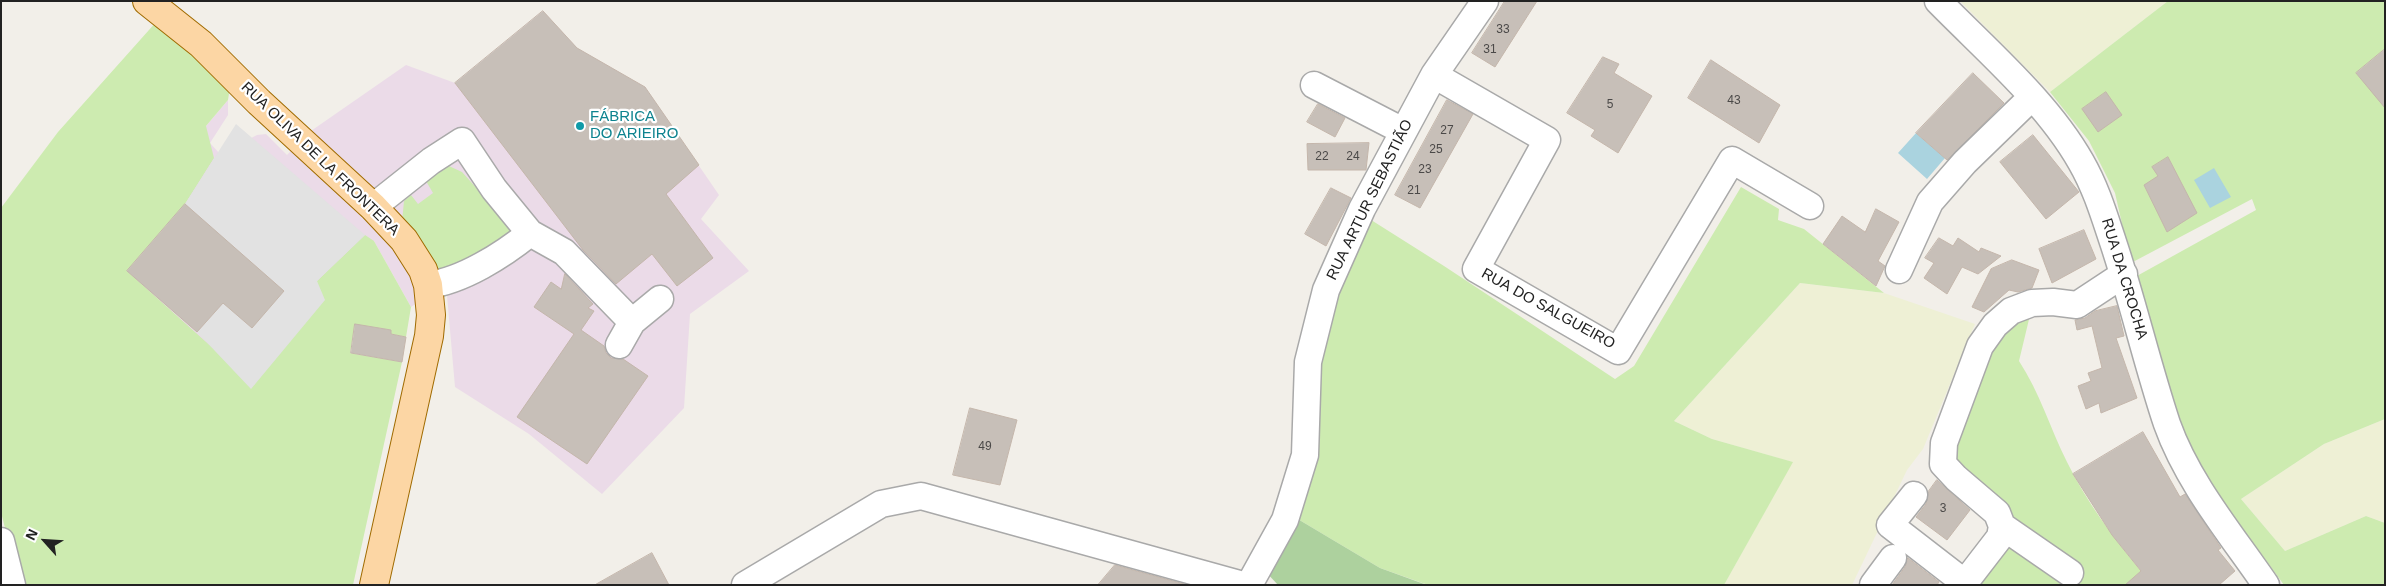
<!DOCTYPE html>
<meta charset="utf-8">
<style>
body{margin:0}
#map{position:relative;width:2386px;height:586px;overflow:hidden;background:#f2efe9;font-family:Helvetica,sans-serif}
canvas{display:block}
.frame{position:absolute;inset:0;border:2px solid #222;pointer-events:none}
.north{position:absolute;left:20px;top:516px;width:50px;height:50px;-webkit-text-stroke:4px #fff;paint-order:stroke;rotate:296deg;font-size:14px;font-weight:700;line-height:20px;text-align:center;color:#222}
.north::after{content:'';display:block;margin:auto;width:18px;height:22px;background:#222;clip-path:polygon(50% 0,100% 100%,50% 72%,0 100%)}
</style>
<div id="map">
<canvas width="2386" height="586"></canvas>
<div class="frame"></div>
<div class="north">N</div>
</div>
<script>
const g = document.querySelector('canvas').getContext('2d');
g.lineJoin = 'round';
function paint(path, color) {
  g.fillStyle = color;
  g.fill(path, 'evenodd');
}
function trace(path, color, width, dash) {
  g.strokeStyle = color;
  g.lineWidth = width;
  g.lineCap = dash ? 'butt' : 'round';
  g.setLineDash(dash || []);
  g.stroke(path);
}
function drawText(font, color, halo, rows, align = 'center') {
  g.font = font + ' Helvetica,sans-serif';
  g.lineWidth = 4.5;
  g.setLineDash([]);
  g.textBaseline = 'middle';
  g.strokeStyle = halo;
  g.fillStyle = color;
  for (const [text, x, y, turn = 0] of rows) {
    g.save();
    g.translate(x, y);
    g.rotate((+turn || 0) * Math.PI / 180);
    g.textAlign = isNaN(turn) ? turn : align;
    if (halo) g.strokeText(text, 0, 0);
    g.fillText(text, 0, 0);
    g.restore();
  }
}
paint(new Path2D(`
 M543,11L577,48L645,87L719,195L701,219L749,271L690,314L684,408L602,494L529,434L455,387L446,284L411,307L374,241L218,446L78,323L206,126L228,100V115L210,143L220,154L257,135L266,134L287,155L308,133L406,65L455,83Z`), '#ebdbe8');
paint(new Path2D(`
 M1960,1H2168L2050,92Z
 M1800,283L1884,293L1975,324L1923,449L1907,470L1852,585H1724L1792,462L1712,439L1674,421Z
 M2385,419V523L2366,516L2285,551L2241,499L2324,444Z`), '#eef0d5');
paint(new Path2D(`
 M2168,1H2385V49L2356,73L2385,103V419L2324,444L2241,499L2285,551L2366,516L2385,523V585H2284L2217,494L2189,447L2135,277L2256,210L2252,199L2131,263L2115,193L2089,141L2050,92Z
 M157,21L230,87L228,100L206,126L214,158L185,204L127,271L254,385L317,281L365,235L374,241L411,307L406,337L391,334V330L355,325L350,353L402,362L353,585H19L1,512V208L58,132Z
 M449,166L462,172L516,232L446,283L402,222L404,201L411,195L418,204L433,193L426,181Z
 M1741,187L1779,209L1778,220L1804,229L1884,293L1800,283L1674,421L1712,439L1793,462L1724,585H1428L1380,568L1296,518L1317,362L1333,291L1368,218L1444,266L1615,379L1634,366Z
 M2031,311L2019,361C2040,393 2050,428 2067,462C2086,501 2113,537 2141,571L2127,585H1971L2005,539L1948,460L1984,347Z`), '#cdebb0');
paint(new Path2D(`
 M1296,518L1380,568L1427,585H1278L1265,571Z`), '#add19e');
paint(new Path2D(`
 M236,124L365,235L317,281L325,300L251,389L197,332L223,303L185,204Z`), '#e2e2e2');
paint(new Path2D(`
 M1916,133L1945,158L1927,179L1898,153Z
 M2214,168L2231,197L2210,208L2194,180Z`), '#aad3df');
const building = new Path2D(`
 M1505,1H1537L1495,67L1472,53Z
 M543,11L577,48L645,87L699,165L666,194L713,258L677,286L652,254L616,284L583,250L455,83Z
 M2385,49V108L2356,73Z
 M1603,57L1619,64L1614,73L1652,96L1618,153L1591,136L1595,130L1567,113Z
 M1711,60L1780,105L1759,143L1688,98Z
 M1973,73L2004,103L1947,160L1916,133Z
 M2106,92L2122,115L2098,132L2082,109Z
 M1447,100L1473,114L1420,208L1395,195Z
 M1318,104L1345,118L1335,137L1307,122Z
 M2033,135L2079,192L2046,219L2000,162Z
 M1369,143L1366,170H1308L1307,144Z
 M2168,157L2197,213L2167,232L2144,185L2158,176L2152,167Z
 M1331,188L1351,198L1326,246L1305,234Z
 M185,204L284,291L252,328L223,303L197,332L127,271Z
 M1876,209L1899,222L1878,261L1885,266L1876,286L1823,244L1842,216L1865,232Z
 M2084,230L2096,259L2052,283L2039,249Z
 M1939,238L1953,246L1958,238L1979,252L1981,248L2001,256L1978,274L1962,267L1947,294L1924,278L1934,263L1925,258Z
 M2012,260L2039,270L2032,288L2018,292L2009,290L1984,312L1972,307L1991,269Z
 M565,274L593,304L588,308L594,311L581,330L604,346L606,353L611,358L623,359L648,376L587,464L517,417L574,334L534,307L551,282L561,289Z
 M2117,306L2124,336L2116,338L2137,398L2101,413L2099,403L2086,409L2078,386L2091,381L2088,373L2102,368L2092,326L2077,330L2075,320L2085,318L2095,311Z
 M355,324L391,330V334L406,337L402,362L351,353Z
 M970,408L1017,420L1000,485L953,475Z
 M2143,432L2180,497L2185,494L2221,548L2218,550L2235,571L2219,585H2125L2141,571L2112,535L2073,474Z
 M1937,480L1970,510L1947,540L1916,517L1926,504L1928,492Z
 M652,553L669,585H595Z
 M1908,558L1939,582L1937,585H1892L1905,567Z
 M1115,565L1184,584L1183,585H1098Z`);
paint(building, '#c7bfb8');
trace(building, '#c4b6ab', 1);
const minor = new Path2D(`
 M1938,1C1987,51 2047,102 2081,162C2096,188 2104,215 2113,242C2133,302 2147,364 2167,424C2188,483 2231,534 2266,585
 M1434,75L1547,140L1476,269L1618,351L1732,160L1810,206
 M1314,85L1403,131
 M373,207L431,161L462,141L494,189L530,233C503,255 462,281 428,285
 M530,233L564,252L632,322L619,345
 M1899,270L1930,202L1965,162L2032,97
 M632,322L660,299
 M1914,495L1890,525L1965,583
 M2002,526L2070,573
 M1,541L12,585
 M745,585L881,504L921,496L1243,585
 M1249,585L1285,520L1305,455L1308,362L1326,290L1362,209L1434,75L1485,1
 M1873,585L1893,558
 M1963,585L2000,537L2002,526L1997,513L1956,478L1943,464L1944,443L1980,346L1995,325L2011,311L2032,303L2053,302L2077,305L2124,274`);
const major = new Path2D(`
 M147,1L201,44L259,102L373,207L404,240L423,270L428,285L431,315L429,336L374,585`);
trace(minor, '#a9a9a9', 29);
trace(major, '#a06b00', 30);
trace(minor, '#fff', 26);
trace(major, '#fcd6a4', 28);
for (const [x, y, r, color] of [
 [580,126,5,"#0f9aa8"]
]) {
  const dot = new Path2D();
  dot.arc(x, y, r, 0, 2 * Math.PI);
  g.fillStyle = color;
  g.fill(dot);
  trace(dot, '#fff', 2);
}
drawText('12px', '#4b4948', null, [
 ["33",1503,30],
 ["31",1490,50],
 ["43",1734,101],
 ["5",1610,105],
 ["27",1447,131],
 ["25",1436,150],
 ["22",1322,157],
 ["24",1353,157],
 ["23",1425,170],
 ["21",1414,191],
 ["49",985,447],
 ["3",1943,509]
]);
drawText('15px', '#0d838f', '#fff', [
 ["FÁBRICA",590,117],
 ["DO ARIEIRO",590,134]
], 'left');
drawText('15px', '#222', '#fff', [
 ["RUA OLIVA DE LA FRONTERA",320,159,44],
 ["RUA ARTUR SEBASTIÃO",1370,200,-64],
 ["RUA DA CROCHA",2124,279,73],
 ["RUA DO SALGUEIRO",1548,309,29]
]);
</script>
